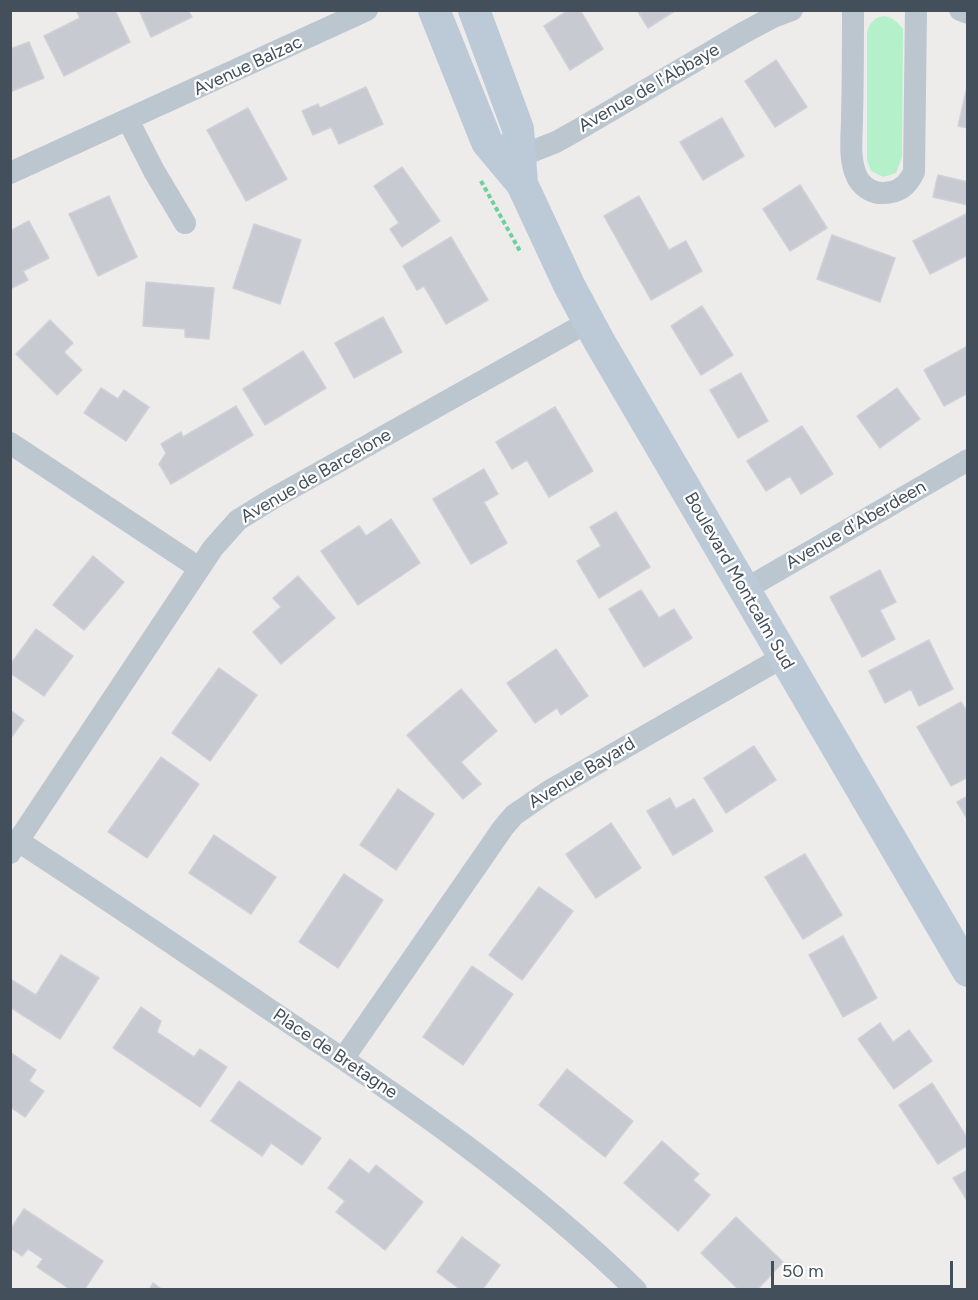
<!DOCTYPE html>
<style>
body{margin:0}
#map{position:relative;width:978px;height:1300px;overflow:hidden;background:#eeebeb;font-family:Figtree,sans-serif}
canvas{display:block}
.frame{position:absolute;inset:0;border:12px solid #434f5a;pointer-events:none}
.scale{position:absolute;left:771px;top:1261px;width:182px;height:27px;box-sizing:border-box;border:3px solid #434f5a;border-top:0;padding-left:8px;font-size:18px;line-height:21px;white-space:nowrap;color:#434f5a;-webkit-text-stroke:4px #fff;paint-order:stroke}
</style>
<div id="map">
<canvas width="978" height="1300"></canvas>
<div class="frame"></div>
<div class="scale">50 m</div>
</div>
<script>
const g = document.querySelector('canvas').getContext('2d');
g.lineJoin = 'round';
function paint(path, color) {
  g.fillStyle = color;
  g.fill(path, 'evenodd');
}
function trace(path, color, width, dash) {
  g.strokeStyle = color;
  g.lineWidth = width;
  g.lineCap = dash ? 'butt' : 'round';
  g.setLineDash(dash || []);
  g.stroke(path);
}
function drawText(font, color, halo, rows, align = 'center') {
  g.font = font + ' Figtree,sans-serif';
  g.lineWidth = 4.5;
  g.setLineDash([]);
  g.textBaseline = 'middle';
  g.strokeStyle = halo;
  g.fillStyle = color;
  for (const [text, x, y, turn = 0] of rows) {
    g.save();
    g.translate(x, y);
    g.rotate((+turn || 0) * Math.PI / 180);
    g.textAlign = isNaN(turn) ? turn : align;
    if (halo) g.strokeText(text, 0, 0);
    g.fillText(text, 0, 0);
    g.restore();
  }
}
paint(new Path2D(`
 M883,16C892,17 897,21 903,29L902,157L896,173L883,177L871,171L867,160V33C869,24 873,18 883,16Z`), '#b4f1cb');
const building = new Path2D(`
 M76,10H115L130,42L64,76L44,36L80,18Z
 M139,10H188L192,17L151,37Z
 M569,10H580L603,49L570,70L544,26Z
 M637,10H676L648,28Z
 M29,42L44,78L10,92V49Z
 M776,60L807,107L775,127L745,81Z
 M968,83V128L958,126Z
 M366,87L383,124L339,144L331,127L313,135L302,111L318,104L320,108Z
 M248,108L287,179L246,201L207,130Z
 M722,118L744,156L703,180L680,142Z
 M402,167L440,221L402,247L390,229L399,223L374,186Z
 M938,175L968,182V205L933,197Z
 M800,185L827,228L790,251L763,209Z
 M109,196L137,257L98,276L69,214Z
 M639,196L669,250L686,241L702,271L651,300L604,216Z
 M968,213V255L930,274L913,241Z
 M29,221L49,258L23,271L28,280L10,289V231Z
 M254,224L301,240L280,304L233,288Z
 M832,235L895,258L880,302L817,279Z
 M451,237L488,300L446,324L424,286L417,290L403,266Z
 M146,282L214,288L209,339L185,337V329L143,326Z
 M702,306L733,355L701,375L671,326Z
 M383,317L402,352L354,378L335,343Z
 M50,320L73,343L64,352L82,370L57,395L16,354Z
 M968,346V393L944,406L924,370Z
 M303,351L326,388L265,425L243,389Z
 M741,373L768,421L738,438L710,390Z
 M101,388L118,399L124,390L149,407L126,441L84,413Z
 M897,388L920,419L880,448L857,416Z
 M236,406L253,435L171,484L159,464L166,453L161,444L181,432L183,437Z
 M555,407L593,471L549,497L527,460L512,469L496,442Z
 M802,426L833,474L801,494L790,476L766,491L747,461Z
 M484,469L498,494L484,502L507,543L471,564L433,499Z
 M616,512L650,567L599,598L577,561L601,546L590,527Z
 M391,519L420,563L358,605L321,551L359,526L366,536Z
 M93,556L124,582L84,630L53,605Z
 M880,570L896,602L880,610L895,639L862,657L830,597Z
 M298,576L335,618L281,664L253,632L281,607L273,598Z
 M641,590L659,618L674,609L692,638L644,667L609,609Z
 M36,629L73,656L44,696L10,673V665Z
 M929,640L953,689L919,706L911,689L885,703L869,671Z
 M556,649L588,696L561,715L557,708L535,723L507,683Z
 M219,668L257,695L210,761L172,733Z
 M461,689L497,731L461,762L481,784L463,799L407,735Z
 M961,702L968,713V777L951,786L917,727Z
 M10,710L24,720L10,739Z
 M754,746L776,780L726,813L704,778Z
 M161,757L199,784L147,858L108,832Z
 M398,789L434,814L396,870L360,845Z
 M968,796V820L957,802Z
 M670,798L676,809L694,799L713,831L673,855L647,811Z
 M611,823L641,868L596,898L566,854Z
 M214,835L276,877L251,914L189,873Z
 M805,854L842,915L803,939L765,877Z
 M344,874L383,900L338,968L299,942Z
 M539,887L573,911L522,980L489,955Z
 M843,936L877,998L843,1017L809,955Z
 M61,955L99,978L60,1039L10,1007V979L36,995Z
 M472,966L513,994L463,1065L423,1037Z
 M141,1007L161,1021L157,1032L194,1057L200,1049L227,1067L200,1107L113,1048Z
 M880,1023L893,1042L909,1030L932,1061L894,1089L858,1039Z
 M10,1052L36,1070L29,1081L44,1091L25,1117L10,1107Z
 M567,1069L633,1121L605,1157L539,1105Z
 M239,1081L321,1138L302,1165L271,1143L262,1156L211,1121Z
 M932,1083L968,1139V1145L938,1164L899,1105Z
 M662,1141L699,1174L693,1180L710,1195L678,1231L624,1183Z
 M350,1159L369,1174L376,1165L423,1202L385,1250L336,1212L345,1201L328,1188Z
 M968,1170V1202L953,1178Z
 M24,1209L103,1261L84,1290H71L37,1267L43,1259L28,1249L22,1256L10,1248V1230Z
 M736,1217L783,1262L757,1290H739L701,1253Z
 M462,1237L500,1265L482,1290H461L437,1272Z
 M153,1283L163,1290H149Z`);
paint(building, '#c7cad1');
trace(building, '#cfd1d8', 1.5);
trace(new Path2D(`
 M481,181L521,253`), '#6ad19d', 4, [4.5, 3]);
trace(new Path2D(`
 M853,10C853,46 853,81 852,117C852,134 849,155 855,172C860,188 875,196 891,192C903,190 909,182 914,172L916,10
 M960,10L968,13
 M128,120L154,171L185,223
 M508,161L556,142L581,128L743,33L773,17L792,10
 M10,173L367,10
 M10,443L199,568
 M744,590L968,460
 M18,841C106,898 192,957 279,1016C404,1099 528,1184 636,1290
 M10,853L213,548L238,520L272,499L588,322
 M343,1059L503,828L514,815L549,791L783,657`), '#bbc6cf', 22);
trace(new Path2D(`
 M434,10L487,142L522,184L569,285L599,341L968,971
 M474,10L518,129L522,184`), '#bcc9d7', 32);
drawText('18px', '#434f5a', '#fff', [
 ["Avenue Balzac",248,66,-25],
 ["Avenue de l'Abbaye",649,88,-30],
 ["Avenue de Barcelone",316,476,-30],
 ["Avenue d'Aberdeen",856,525,-30],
 ["Boulevard Montcalm Sud",739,581,60],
 ["Avenue Bayard",582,773,-31],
 ["Place de Bretagne",335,1054,34]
]);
</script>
